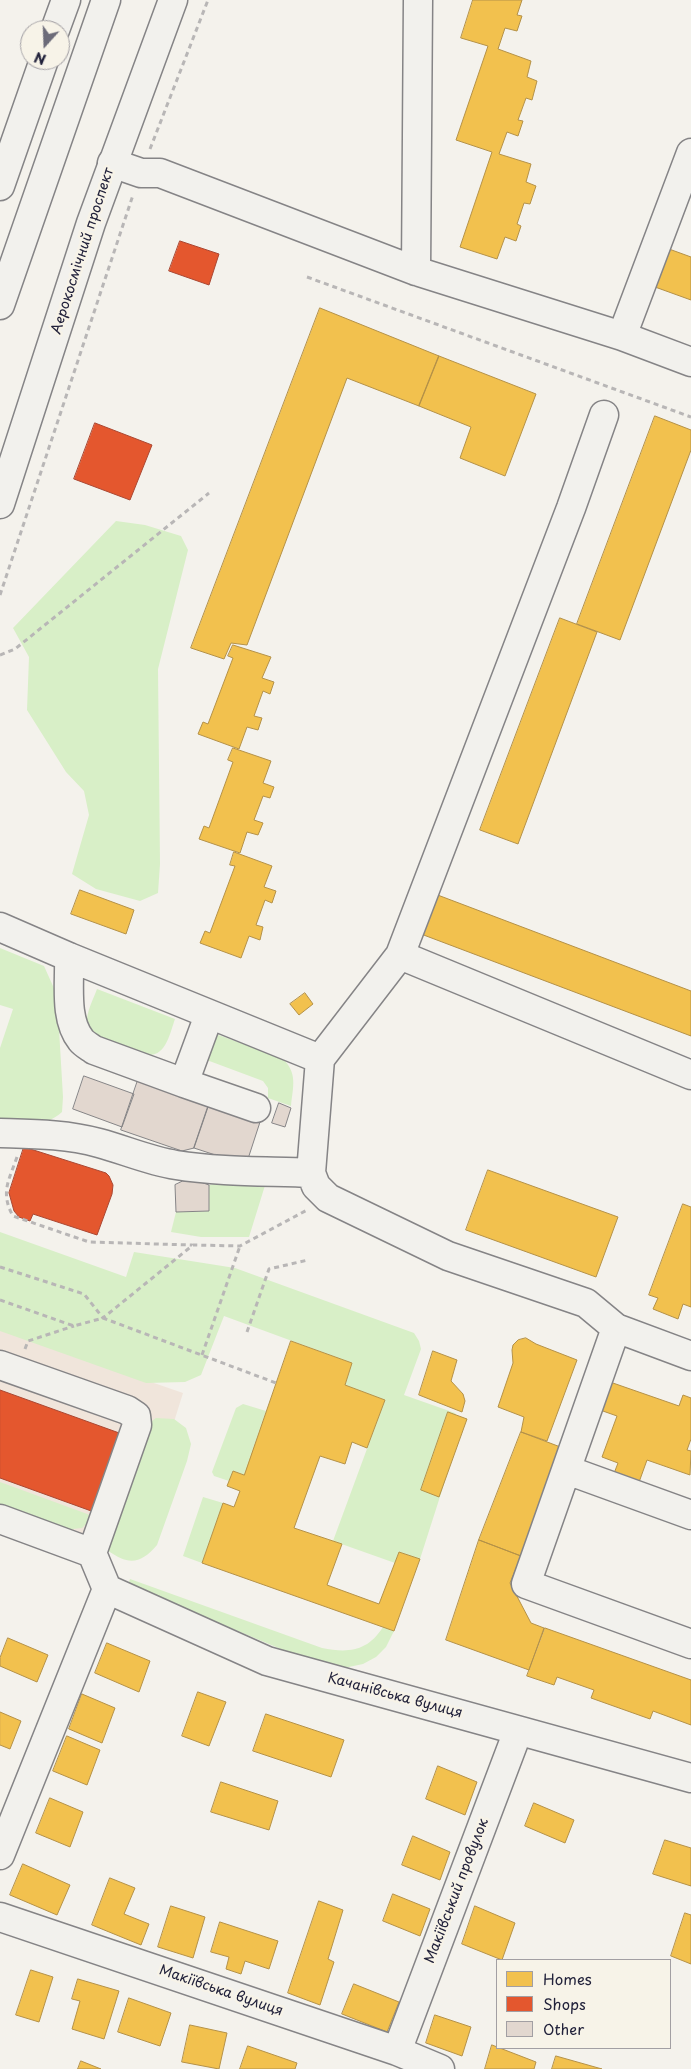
<!DOCTYPE html>
<meta charset="utf-8">
<style>
body{margin:0}
#map{position:relative;width:691px;height:2069px;overflow:hidden;background:#f4f2ec;font-family:"Playpen Sans",sans-serif}
canvas{display:block}
.legend{position:absolute;left:496px;top:1959px;width:175px;height:90px;box-sizing:border-box;background:#f7f3e8;border:1px solid #a29fa3;margin:0;padding:6px 9px;list-style:none;font-size:15px;color:#22223b}
.legend li{display:flex;align-items:center;gap:10px;height:25px}
.legend b{width:25px;border:1px solid #a29fa3}
.north{position:absolute;left:20px;top:20px;width:50px;height:50px;box-sizing:border-box;background:#f7f3e8;border:1px solid #a29fa3;border-radius:50%;rotate:200deg;font-size:14px;font-weight:700;line-height:20px;text-align:center;color:#22223b}
.north::after{content:'';display:block;margin:auto;width:18px;height:22px;background:#6c6b79;clip-path:polygon(50% 0,100% 100%,50% 72%,0 100%)}
</style>
<div id="map">
<canvas width="691" height="2069"></canvas>
<ul class="legend">
<li><b style="height:14px;background:#f2c14e"></b>Homes</li>
<li><b style="height:14px;background:#e4572e"></b>Shops</li>
<li><b style="height:14px;background:#e2d7cf"></b>Other</li>
</ul>
<div class="north">N</div>
</div>
<script>
const g = document.querySelector('canvas').getContext('2d');
g.lineJoin = 'round';
function paint(path, color) {
  g.fillStyle = color;
  g.fill(path, 'evenodd');
}
function trace(path, color, width, dash) {
  g.strokeStyle = color;
  g.lineWidth = width;
  g.lineCap = dash ? 'butt' : 'round';
  g.setLineDash(dash || []);
  g.stroke(path);
}
function drawText(font, color, halo, rows, align = 'center') {
  g.font = font + ' "Playpen Sans",sans-serif';
  g.lineWidth = 5;
  g.setLineDash([]);
  g.textBaseline = 'middle';
  g.strokeStyle = halo;
  g.fillStyle = color;
  for (const [text, x, y, turn = 0] of rows) {
    g.save();
    g.translate(x, y);
    g.rotate((+turn || 0) * Math.PI / 180);
    g.textAlign = isNaN(turn) ? turn : align;
    if (halo) g.strokeText(text, 0, 0);
    g.fillText(text, 0, 0);
    g.restore();
  }
}
paint(new Path2D(`
 M0,1330L183,1393L131,1559L0,1511Z`), '#f0e5db');
paint(new Path2D(`
 M116,521L145,525L181,536L188,550L158,669L160,864L158,893L140,901L96,889L72,874L89,815L84,791L66,772L27,710L29,657L13,628Z
 M0,948L44,966L57,995L63,1097L62,1112C45,1127 22,1127 0,1127V1048L13,1009L0,1005Z
 M97,989L175,1019C170,1033 166,1057 147,1055C131,1050 90,1042 87,1023C86,1012 94,998 97,989Z
 M213,1033L282,1058C298,1073 293,1086 291,1106L268,1098V1088L263,1081L204,1059Z
 M257,1175L267,1179L249,1237H201L171,1232L176,1212L209,1211V1185Z
 M0,1232L126,1277L134,1252L235,1268L414,1333L419,1341L421,1349L404,1395L455,1413L463,1425L420,1559L399,1552L395,1563L333,1541L385,1400L345,1385L352,1363L224,1316L201,1375L185,1382L146,1383L0,1331Z
 M243,1404L266,1411L244,1475L233,1471L229,1481L214,1476L212,1472L236,1408Z
 M156,1418L174,1419L186,1428L191,1444L187,1461L157,1545C140,1565 128,1565 107,1550L144,1427Z
 M0,1482L90,1515L89,1521L82,1528L63,1530L0,1507Z
 M203,1497L223,1503L202,1563L183,1556Z
 M130,1579L322,1648C348,1653 367,1652 383,1627L394,1631L386,1647L376,1657L363,1664L344,1668L320,1663L288,1652L128,1585Z`), '#d8efc7');
const homes = new Path2D(`
 M473,0H522L517,15L522,16L517,31L505,28L498,49L531,61L527,77L537,81L532,100L526,98L518,120L523,121L518,136L507,132L499,154L531,164L526,182L536,186L530,204L524,203L517,224L521,226L516,241L505,237L497,259L460,247L492,152L456,140L488,46L461,38Z
 M669,249L691,257V300L655,287Z
 M320,308L439,356L419,406L347,378L247,645L231,643L224,659L191,648Z
 M439,356L536,394L505,476L460,458L471,427L419,406Z
 M655,416L691,430V450L620,640L577,624Z
 M560,618L597,632L518,844L480,830Z
 M233,645L271,657L262,678L274,682L270,694L263,691L254,716L262,718L258,730L247,727L239,749L198,734L203,722L208,724L233,658L228,656Z
 M233,748L271,761L263,783L274,787L270,798L263,796L254,820L263,823L258,835L247,832L240,853L199,839L204,826L209,828L233,762L228,760Z
 M234,852L272,866L264,887L276,891L272,903L265,900L256,925L263,927L260,940L249,936L241,958L200,943L205,931L210,933L235,866L230,865Z
 M80,890L134,910L126,934L71,914Z
 M435,894L691,991V1036L421,934Z
 M305,993L313,1004L299,1015L290,1004Z
 M488,1170L618,1217L596,1277L466,1230Z
 M683,1204L691,1207V1307L683,1304L678,1319L653,1309L658,1298L649,1295Z
 M526,1338L536,1344L577,1360L547,1441L521,1432L524,1417L498,1407L513,1363L512,1350L513,1345L518,1340Z
 M291,1341L352,1363L345,1385L385,1400L367,1448L352,1442L345,1464L320,1456L294,1528L342,1544L327,1585L379,1604L399,1552L420,1559L394,1631L202,1563L223,1503L234,1507L240,1491L227,1486L233,1471L244,1475Z
 M433,1351L457,1360L451,1381L463,1394L465,1401L462,1412L419,1395Z
 M610,1382L679,1406L683,1395L691,1398V1439L687,1450L691,1451L690,1475L647,1460L638,1485L613,1476L618,1463L602,1457L617,1416L600,1410Z
 M448,1412L467,1419L439,1497L421,1490Z
 M521,1432L563,1448L521,1556L479,1540Z
 M479,1540L521,1556L510,1583L531,1623L544,1628L529,1670L446,1640Z
 M545,1628L691,1680V1725L653,1711L650,1719L591,1698L594,1690L557,1677L554,1685L527,1676Z
 M8,1638L48,1655L37,1682L0,1666V1658Z
 M107,1643L150,1661L139,1692L95,1673Z
 M198,1692L226,1702L209,1746L182,1736Z
 M82,1694L115,1708L102,1743L69,1729Z
 M0,1712L21,1721L10,1749L0,1745Z
 M266,1714L344,1740L331,1777L253,1751Z
 M67,1736L100,1750L87,1785L53,1771Z
 M438,1766L477,1782L465,1815L426,1799Z
 M221,1782L278,1801L269,1830L211,1812Z
 M50,1798L83,1812L70,1847L36,1833Z
 M534,1803L574,1820L565,1843L525,1826Z
 M413,1836L450,1852L440,1880L402,1865Z
 M665,1840L691,1848V1886L653,1874Z
 M23,1864L70,1885L57,1915L10,1895Z
 M110,1878L135,1888L124,1914L149,1924L141,1945L92,1925Z
 M393,1894L430,1909L420,1936L383,1921Z
 M319,1901L343,1910L328,1959L334,1962L320,2005L288,1993Z
 M171,1906L205,1917L193,1958L158,1947Z
 M475,1906L515,1923L502,1960L462,1944Z
 M685,1913L691,1915V1964L671,1956Z
 M220,1922L278,1941L269,1969L245,1961L241,1974L226,1969L229,1957L211,1952Z
 M31,1970L53,1977L39,2022L16,2015Z
 M78,1979L119,1991L104,2039L72,2029L80,2001L72,1999Z
 M354,1984L399,2002L387,2032L342,2014Z
 M129,1998L171,2013L160,2046L118,2032Z
 M435,2015L471,2027L462,2056L426,2043Z
 M190,2025L227,2033L219,2069L182,2062Z
 M492,2045L536,2062L534,2069H485Z
 M248,2046L297,2063L295,2069H240Z
 M556,2056L602,2069H552Z
 M81,2061L101,2069H78Z`);
paint(homes, '#f2c14e');
trace(homes, '#b49148', 1);
const shops = new Path2D(`
 M180,241L219,254L209,285L169,271Z
 M95,423L152,445L130,500L74,479Z
 M24,1147L106,1173L109,1176L113,1185L112,1194L97,1235L33,1214L30,1221L19,1217L14,1211L9,1193Z
 M0,1390L122,1434L94,1512L0,1478Z`);
paint(shops, '#e4572e');
trace(shops, '#aa4732', 1);
const building = new Path2D(`
 M84,1076L134,1094L122,1127L73,1109Z
 M138,1080L209,1104L194,1148L182,1151L121,1130Z
 M279,1103L291,1108L285,1127L272,1123Z
 M209,1104L260,1122L246,1165L194,1148Z
 M183,1181H198L209,1185V1211L176,1212L175,1185Z`);
paint(building, '#e2d7cf');
trace(building, '#858486', 1);
const minor = new Path2D(`
 M55,30L66,0
 M112,163L141,173H160L416,271L622,336L691,362
 M0,186L44,60
 M416,271L418,0
 M622,336L691,153
 M0,927L69,957L320,1059L311,1173L316,1186L328,1198L448,1256L586,1303L616,1328L691,1356
 M400,955L691,1075
 M69,957C70,983 64,1019 81,1040C84,1044 90,1047 94,1050L184,1083L209,1015
 M320,1059L400,955L571,508L604,415
 M184,1083L256,1108
 M0,1133C33,1134 66,1134 99,1143C125,1150 150,1161 176,1165C220,1172 266,1171 311,1173
 M616,1328L526,1584L691,1644
 M0,1365L127,1410L136,1416L137,1425L92,1553
 M567,1470L691,1515
 M0,1519L92,1553L107,1589
 M0,1855L107,1589L267,1661L691,1778
 M0,1917L397,2051L440,2069
 M397,2051L518,1731`);
const major = new Path2D(`
 M0,305L106,0
 M0,504L91,223L173,0`);
trace(minor, '#858486', 31);
trace(major, '#858486', 31);
trace(new Path2D(`
 M150,149L208,0
 M307,277L691,417
 M0,595L133,195
 M0,655L15,649L209,493
 M17,1157C9,1180 0,1193 13,1216L89,1242L192,1245
 M0,1267L84,1294L103,1318L193,1245L240,1246L307,1210
 M0,1300L74,1326L103,1318L276,1383
 M247,1332L269,1269L308,1260
 M25,1349L28,1341L74,1326
 M202,1355L240,1246`), '#b8b6b6', 3, [5, 4]);
trace(minor, '#f2f1ed', 28);
trace(major, '#f2f1ed', 28);
drawText('14px', '#22223b', '#f7f3e8', [
 ["Аерокосмічний проспект",83,251,-72],
 ["Качанівська вулиця",395,1696,15],
 ["Макіївський провулок",457,1891,-69],
 ["Макіївська вулиця",221,1991,19]
]);
</script>
